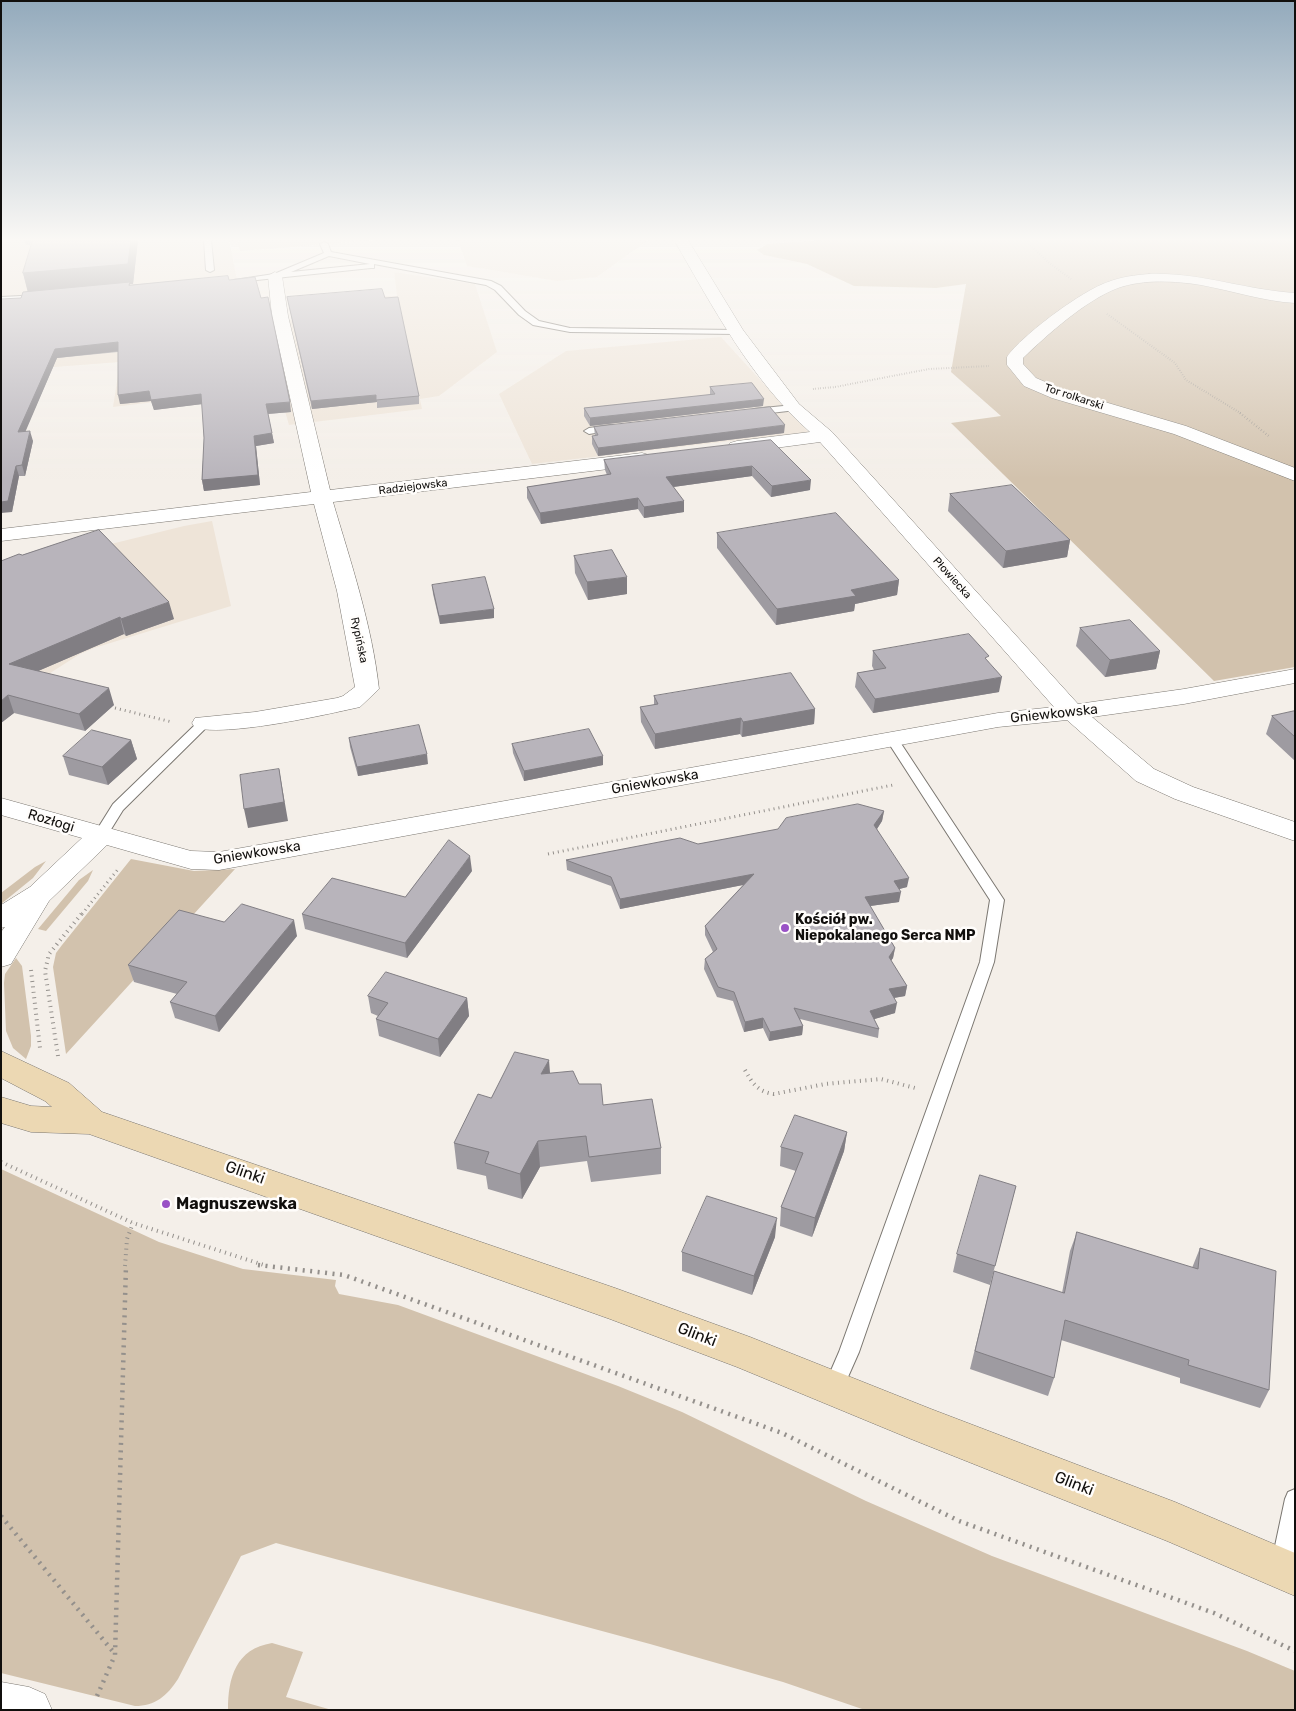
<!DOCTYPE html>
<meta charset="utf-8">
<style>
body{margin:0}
#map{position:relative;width:1296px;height:1711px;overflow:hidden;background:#f4efe9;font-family:Rubik,sans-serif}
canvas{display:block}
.frame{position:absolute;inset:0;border:2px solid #110f0d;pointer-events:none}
</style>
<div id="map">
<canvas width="1296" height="1711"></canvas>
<div class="frame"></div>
</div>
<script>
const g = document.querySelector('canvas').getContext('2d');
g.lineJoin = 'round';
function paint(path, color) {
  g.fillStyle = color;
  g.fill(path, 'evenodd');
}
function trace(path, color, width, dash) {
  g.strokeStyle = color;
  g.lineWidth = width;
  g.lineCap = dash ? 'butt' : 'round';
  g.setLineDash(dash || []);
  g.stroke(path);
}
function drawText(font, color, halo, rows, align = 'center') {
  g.font = font + ' Rubik,sans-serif';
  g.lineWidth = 5;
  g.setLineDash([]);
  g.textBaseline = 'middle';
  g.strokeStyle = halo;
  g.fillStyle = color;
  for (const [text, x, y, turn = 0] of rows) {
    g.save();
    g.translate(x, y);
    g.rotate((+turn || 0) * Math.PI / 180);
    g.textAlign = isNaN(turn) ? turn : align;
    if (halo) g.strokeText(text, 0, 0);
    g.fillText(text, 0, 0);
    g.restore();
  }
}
paint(new Path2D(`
 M1,240H229L237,279L1,297Z
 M238,240H376L240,251Z
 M458,240H648L597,277L557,281L467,266Z
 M394,272L475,284L497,352L439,396L420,399L422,409L289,425L278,387L113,407L120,362L3,371L9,348L292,320L383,296H397Z
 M721,337L808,432L532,464L499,394L566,351Z
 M212,521L231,606L94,648L80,654L14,696L107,545L184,526Z`), '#eee4d8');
paint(new Path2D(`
 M820,240H1295V667L1214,681L951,423L1001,416L951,372L966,284L936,288L854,286L807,264L764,255L757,250L768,244Z
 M131,859L194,871L235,869L66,1054L53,967L56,953L62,945Z
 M46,861L33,878L1,904V893L35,867Z
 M93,870L88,881L46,931L38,929L79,880Z
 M16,958L22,966L31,1036V1046L26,1059L13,1048L6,1031L4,983L5,974Z
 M1,1169L159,1242L243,1269L336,1280L335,1286L339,1294L398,1305L618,1386L682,1412L866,1501L992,1556L1247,1651L1295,1671V1710H865L783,1682L650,1644L276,1543L241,1556L178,1679C167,1696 155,1706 135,1706L1,1673Z
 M272,1643L303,1652L286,1697L332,1710H228C228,1677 236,1649 272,1643Z`), '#d2c2ad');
const lane = new Path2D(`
 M204,240H211L214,270L210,272L206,270Z
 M324,242L328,244L331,252L491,281L501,286L525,311L539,321L570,328L736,330L740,332L736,334L570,332L533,325L519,315L495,290L486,285L374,264V268H371L238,282L234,280L274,274L324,253L320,244ZM329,256L370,264L291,272Z
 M43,295L44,297L40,299L1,301V297Z
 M793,405L797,408L796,410L754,415L750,412L754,409Z
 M611,425L616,428L614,430L589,434L584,431L589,428Z
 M204,719L210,723L208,726L123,810L105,839H95L93,836L113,804L200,720Z
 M892,735L898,739L1004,900L994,962L859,1352L840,1395L833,1398L826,1395L823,1389L839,1352L980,962L990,900L886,739Z
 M1295,1489V1554L1290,1573L1282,1576L1274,1573L1271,1565L1285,1499L1288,1492Z`);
const street = new Path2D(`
 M674,240H688L743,330L799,404L832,432L1078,704L1184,689L1295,669V683L1184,704L1092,717L1154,769L1193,787L1295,822V841L1175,799L1136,781L1067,720L998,727L219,870L191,869L107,845L49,901L11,964L1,967V932L5,927L1,928V905L30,887L82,838L1,815V798L191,851L219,852L998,713L1054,707L820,442L737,453L730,451L728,447L730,443L737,441L810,432C751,380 713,307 674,240Z
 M275,272L282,276L288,316L330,490L642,453L649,455L651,459L649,463L642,465L333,502C351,563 372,625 379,689L360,707L351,709C315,717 228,736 195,728L192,723L195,718L255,712L337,698L343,696L355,687L337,591L314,504L1,541V529L311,492L272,316L268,276Z
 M1149,274C1199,272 1245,290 1295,293V303C1263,301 1233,291 1201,285C1175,281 1144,279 1118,288C1086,300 1048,334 1023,358V364L1036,378L1064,390L1186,426L1295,468V481L1174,434L1052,398L1024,386L1007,365V357C1022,335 1083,290 1108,282C1121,277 1135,275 1149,274Z
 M1,1682L29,1687L45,1694L52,1710H1Z`);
const secondary = new Path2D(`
 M1,1051L69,1083L102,1112L615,1288L750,1337L931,1409L1175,1502L1295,1553V1596L1167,1541L911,1439L737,1367L610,1319L89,1134L31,1132L1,1123V1097L31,1106L52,1107L45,1101L1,1078Z`);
trace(lane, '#7b7771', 2);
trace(street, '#7b7771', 1);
trace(secondary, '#7b7771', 1);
trace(new Path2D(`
 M1025,240L1048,262L1071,279
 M1107,314L1175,363L1186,380L1242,414
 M813,389L835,387L929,369L989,366`), '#94908c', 2, [0.5, 2]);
trace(new Path2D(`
 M1240,413L1270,437`), '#94908c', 2.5, [0.5, 2.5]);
trace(new Path2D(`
 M115,708L172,722
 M548,854L893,785
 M82,914L119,868`), '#94908c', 3, [1, 4]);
trace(new Path2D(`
 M31,970L40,1048
 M58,1056L45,971L49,954L83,912
 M745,1070C752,1083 758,1092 774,1094L825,1084L881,1079L915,1088
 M1,1162L133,1223L267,1266
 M125,1266L127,1239L133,1223`), '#94908c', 4, [1, 4.5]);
trace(new Path2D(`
 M258,1265L344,1275L782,1433L959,1521L1214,1613L1295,1651
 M1,1516L115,1654
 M97,1696L115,1655L126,1265`), '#94908c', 4.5, [2, 5.5]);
paint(lane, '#fff');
paint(street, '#fff');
paint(secondary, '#ecd8b3');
paint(new Path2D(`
 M24,240H138L133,284H130V285L229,280L291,412L268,414L274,443L256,446L260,485L204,491L202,480L204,438L202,404L154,410L151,401L120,404L118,352L57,358L25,431L33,441L25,476H19L12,512L21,298L28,291L23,273L32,245H26Z
 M287,297L419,396V404L377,408V402L312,409Z
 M710,387L763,406L590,426L584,416V408L710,395Z
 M594,427L784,433L598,456L592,444V436H595Z
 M771,440L810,490L771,497L752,476L673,487L684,512L644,518L638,509L541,524L527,498V487L607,475L605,470L604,460Z
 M950,494L1070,540L1067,557L1003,568L948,511Z
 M717,533L899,580L897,595L855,604L854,611L776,625L717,548Z
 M22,555L174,619L126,636L124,634L38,671L114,705L85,731L14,713L1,723Z
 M574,556L627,594L588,600L575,573Z
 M432,585L494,618L440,624L433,594Z
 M1080,628L1160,651L1156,669L1105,677L1076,646Z
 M873,651L988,661L999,692L873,713L855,687L857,673L874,670L872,666Z
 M654,696L815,709L814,724L742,737L740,734L655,749L641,722L640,707L654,705Z
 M1295,711V761L1266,734L1272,716Z
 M349,738L428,764L358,776L350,747Z
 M131,740L137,759L108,785L69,775L63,756Z
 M512,744L603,765L524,781L513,753Z
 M884,811L882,821L877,829L907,887L899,889V902L870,906L895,948L893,958L891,961L907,986L905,996L894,998L895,1013L874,1019L879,1029L878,1038L800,1019L803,1026L802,1035L769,1041L763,1028L744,1032L733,1001L717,997L704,969L705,959L713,952L705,935V926L743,885L620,909L611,886L567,870L566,860L698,844Z
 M472,871L407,958L305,929L302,914L405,897Z
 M224,922L297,936L219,1032L175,1018L170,1002L177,994L134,982L128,965Z
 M368,996L467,998L469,1016L440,1057L379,1036L376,1019L378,1016L371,1013Z
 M550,1073L579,1084L603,1105L661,1148V1174L591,1182L587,1161L540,1167L522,1199L488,1189L486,1176L457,1169L454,1143L491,1098Z
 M847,1132L844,1151L812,1237L780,1226L781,1207L796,1171L780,1166L781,1147Z
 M1016,1186L990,1285L953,1272L957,1254Z
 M1077,1232L1192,1268L1200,1248L1269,1390L1260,1408L1180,1383V1378L1061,1340L1054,1378L1048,1396L970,1369L994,1271L1062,1293L1070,1251Z
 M775,1237L752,1295L682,1271V1252Z`), '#9e9ba1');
paint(new Path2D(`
 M131,240H138L133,284H130L132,291L28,293L23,273Z
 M118,342L120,351L57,358L21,442L18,432L55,349Z
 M149,391L201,394L203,404L154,410L151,401L120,404L118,395Z
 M376,395L377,402L312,409L311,401Z
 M764,399L763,406L590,426V418Z
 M290,402L291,412L267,414L266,404Z
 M785,425L784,433L598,456V448Z
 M30,431L33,441L25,476L22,465Z
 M272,433L274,443L256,446L260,485L204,491L202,480L254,436Z
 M16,466L19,476L12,512L1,513V502Z
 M752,466V476L666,488V477Z
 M811,480L810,490L771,497L772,486Z
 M638,498V509L541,524L540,513Z
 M684,501V512L644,518V507Z
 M1070,540L1067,557L1003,568L1006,551Z
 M627,577V594L588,600L587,582Z
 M899,580L897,595L855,604L854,611L776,625L777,609L851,590Z
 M169,602L174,619L126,636L121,619Z
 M494,609V618L440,624L439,616Z
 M120,617L124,634L15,681L9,664Z
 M1160,651L1156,669L1105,677L1110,660Z
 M1002,677L999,692L873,713L875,699Z
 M109,688L114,705L85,731L79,714Z
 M8,695L14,713L1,723V701Z
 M815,709L814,724L742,737L743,722Z
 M741,718L740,734L655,749V734Z
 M131,740L137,759L108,785L102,767Z
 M427,754L428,764L358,776L357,767Z
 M603,756V765L524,781V771Z
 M279,769L288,821L248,828L244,809Z
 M884,811L882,821L873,835L874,825Z
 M470,856L472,871L407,958L405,943Z
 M754,874L753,883L620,909V899Z
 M909,878L907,887L892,891L894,881Z
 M901,892L899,902L863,907L865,897Z
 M294,920L297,936L219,1032L215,1016Z
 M895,948L893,958L887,966L889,957Z
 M907,986L905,996L887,999L889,989Z
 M467,998L469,1016L440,1057L438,1039Z
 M897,1003L895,1013L868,1021L870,1011Z
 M763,1018V1028L744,1032L745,1022Z
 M803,1026L802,1035L769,1041L770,1032Z
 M549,1060L551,1085L541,1074Z
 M847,1132L844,1151L812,1237L815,1218Z
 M538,1141L540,1167L522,1199L520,1174Z
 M777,1218L775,1237L752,1295L754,1276Z`), '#817e83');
const building = new Path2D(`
 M33,240H131L128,264L23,273Z
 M228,276L229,280L255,277L261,298L268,297L290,402L266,404L272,433L254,436L258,475L202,480L204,438L201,394L151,400L149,391L118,395V342L55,349L18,432L30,431L22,465L16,466L8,501L1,502V299L21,298L23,292L130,282L129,285Z
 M382,289L385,298L398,297L419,396L376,400V395L311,401L287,297Z
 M752,383L764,399L590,418L584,408L715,394L710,387Z
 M770,407L785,425L598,448L592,436L598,435L594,427Z
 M771,440L811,480L772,486L752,466L666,477L684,501L644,507L638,498L540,513L527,487L611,474L604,460Z
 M1012,485L1070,540L1006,551L950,494Z
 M836,513L899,580L851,590L856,596L777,609L717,533Z
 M99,530L169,602L121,619L120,617L9,664L109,688L79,714L8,695L1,701V561L19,554L22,555Z
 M612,550L627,577L587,582L574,556Z
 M485,577L494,609L439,616L432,585Z
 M1130,620L1160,651L1110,660L1080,628Z
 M969,634L989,656L985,658L1002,677L875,699L857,673L886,668L873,651Z
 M791,673L815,709L743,722L741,718L655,734L640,707L658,704L654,696Z
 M1295,711V737L1272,716Z
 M419,725L427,754L357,767L349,738Z
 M589,729L603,756L524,771L512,744Z
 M92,730L131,740L102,767L63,756Z
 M279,769L284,802L244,809L240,775Z
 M858,804L884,811L874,825L909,878L894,881L901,892L865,897L895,948L889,957L907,986L889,989L897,1003L870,1011L879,1029L794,1008L803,1026L770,1032L763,1018L745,1022L734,992L718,987L705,959L717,949L705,926L754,874L620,899L611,877L566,860L680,838L698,844L778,829L786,818Z
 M449,840L470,856L405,943L302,914L332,878L405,897Z
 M242,904L294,920L215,1016L170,1002L187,982L128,965L179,910L224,922Z
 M386,972L467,998L438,1039L376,1019L388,1003L368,996Z
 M515,1052L549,1060L541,1074L573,1071L579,1084H601L603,1105L652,1099L661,1148L589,1157L586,1136L538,1141L520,1174L485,1163L489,1152L454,1143L478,1094L491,1098Z
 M795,1115L847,1132L815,1218L781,1207L803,1153L781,1147Z
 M980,1175L1016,1186L995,1266L957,1254Z
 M707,1196L777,1218L754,1276L682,1252Z
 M1077,1232L1198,1269L1200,1248L1276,1271L1269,1390L1188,1365L1189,1360L1065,1320L1054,1378L975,1351L994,1271L1064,1293Z`);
paint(building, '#b8b4bb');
trace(building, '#817e83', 1);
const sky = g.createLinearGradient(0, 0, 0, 479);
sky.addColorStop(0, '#93aabc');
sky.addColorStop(0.5, '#faf8f5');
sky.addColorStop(1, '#faf8f500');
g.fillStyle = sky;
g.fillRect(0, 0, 1296, 479);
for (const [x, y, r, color] of [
 [785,928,5,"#9952c6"],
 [166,1204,5,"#9952c6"]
]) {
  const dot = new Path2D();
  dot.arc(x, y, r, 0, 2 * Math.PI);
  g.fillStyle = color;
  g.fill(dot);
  trace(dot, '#fffdfb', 2);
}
drawText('11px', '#110f0d', '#fffdfb', [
 ["Tor rolkarski",1074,397,18],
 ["Radziejowska",413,487,-7],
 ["Płowiecka",952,578,48],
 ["Rypińska",359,640,78]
]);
drawText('14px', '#110f0d', '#fffdfb', [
 ["Gniewkowska",1054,714,-6],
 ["Gniewkowska",655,782,-10],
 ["Rozłogi",51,821,17],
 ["Gniewkowska",257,853,-9]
]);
drawText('bold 14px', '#110f0d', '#fffdfb', [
 ["Kościół pw.",795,920],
 ["Niepokalanego Serca NMP",795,936]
], 'left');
drawText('16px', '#110f0d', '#fffdfb', [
 ["Glinki",245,1173,19],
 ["Glinki",697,1335,21],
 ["Glinki",1074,1484,21]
]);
drawText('bold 16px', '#110f0d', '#fffdfb', [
 ["Magnuszewska",176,1204]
], 'left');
</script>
